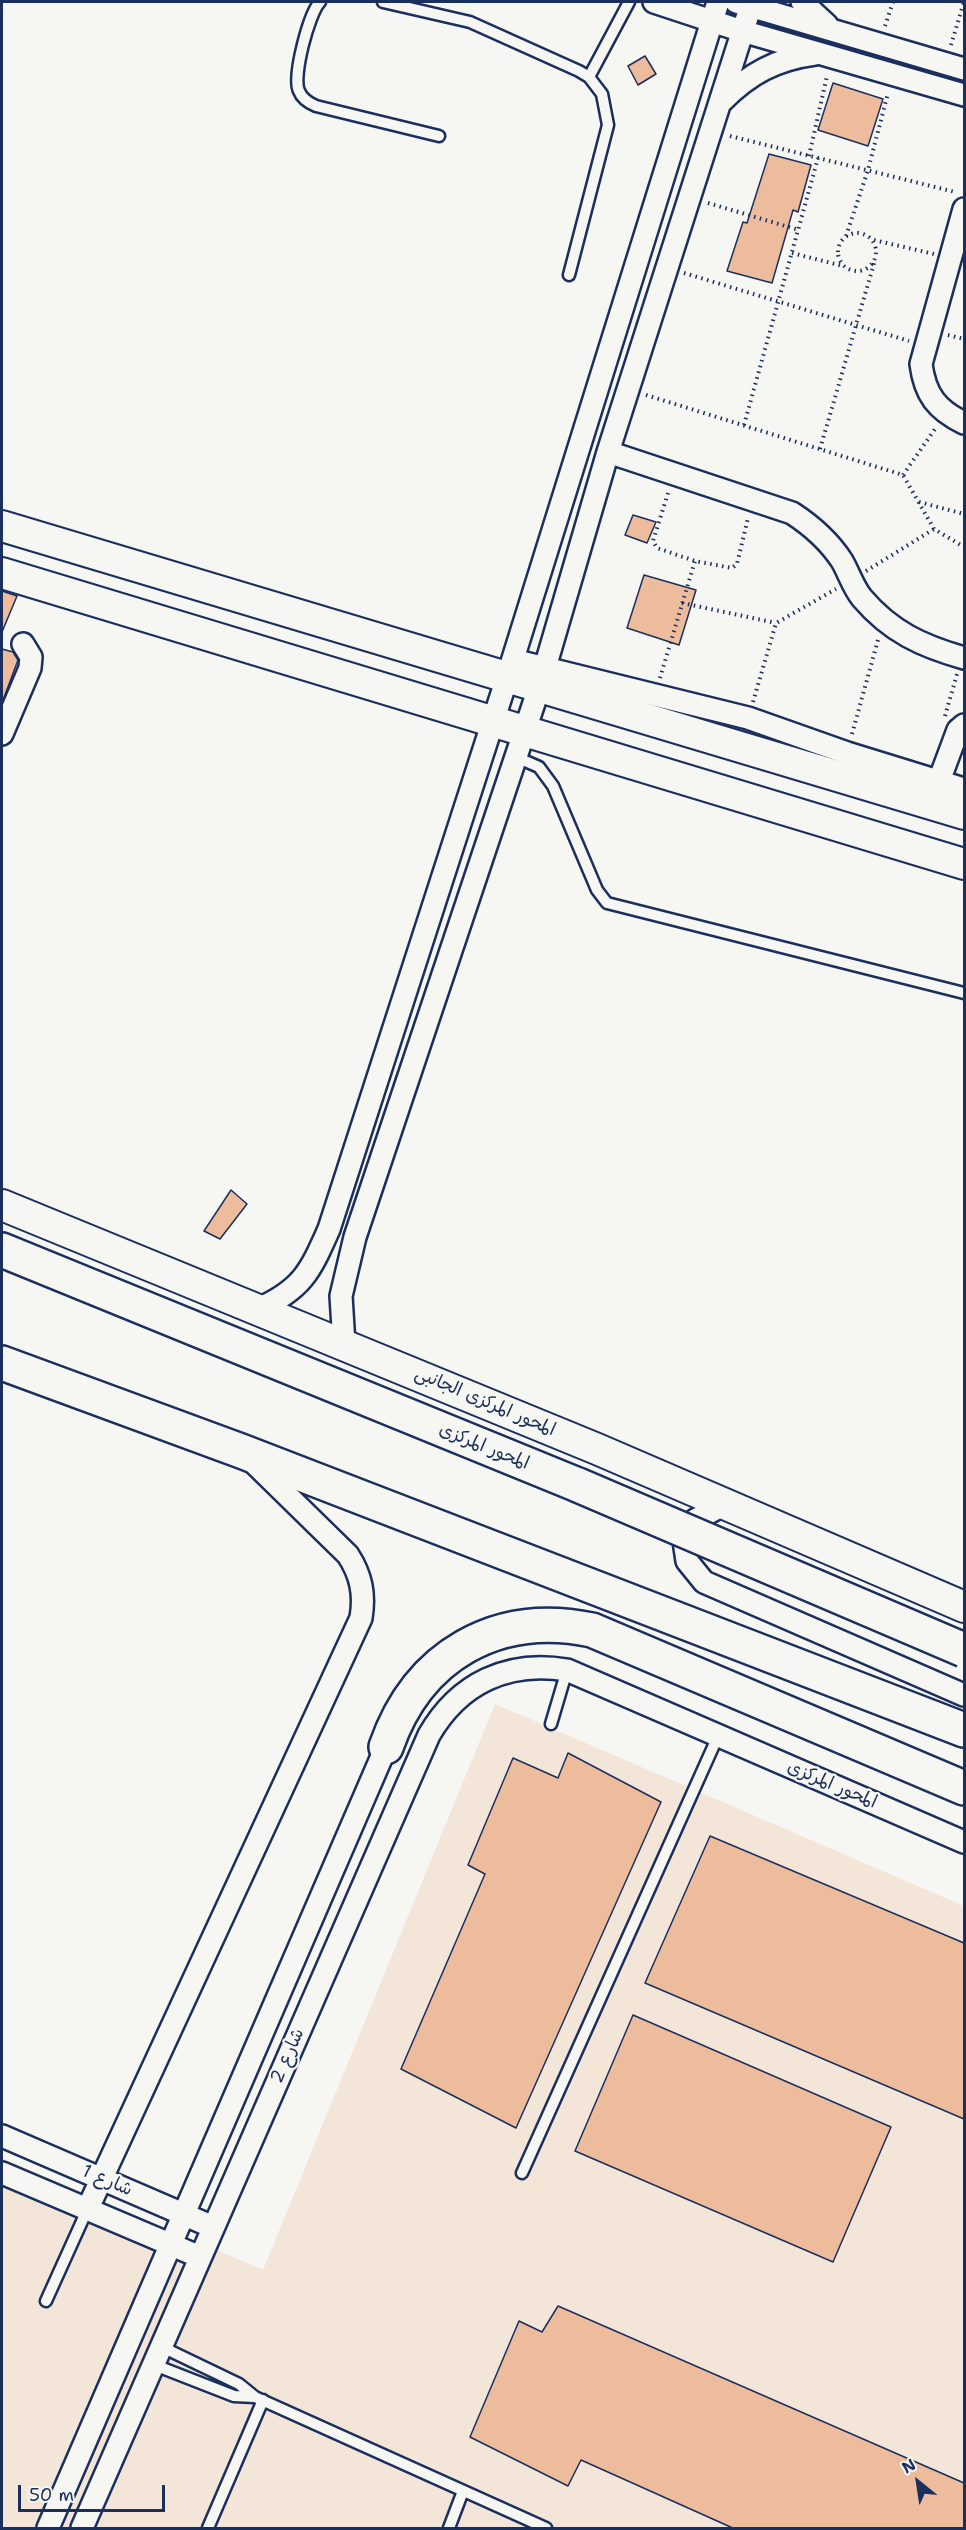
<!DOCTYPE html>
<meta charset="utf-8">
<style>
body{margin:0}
#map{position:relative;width:966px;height:2530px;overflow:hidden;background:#f6f6f2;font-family:"Shantell Sans",sans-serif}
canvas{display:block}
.frame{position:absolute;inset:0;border:3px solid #1b2f5e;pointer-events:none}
.north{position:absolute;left:888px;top:2452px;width:60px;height:60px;-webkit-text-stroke:4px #f6f6f2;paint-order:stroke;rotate:330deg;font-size:16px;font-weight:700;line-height:24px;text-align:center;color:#1b2f5e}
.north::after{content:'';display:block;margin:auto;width:21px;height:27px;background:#1b2f5e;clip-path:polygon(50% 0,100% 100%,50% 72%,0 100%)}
.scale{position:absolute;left:18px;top:2485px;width:147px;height:27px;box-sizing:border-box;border:3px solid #1b2f5e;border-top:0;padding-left:8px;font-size:18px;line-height:21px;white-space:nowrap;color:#1b2f5e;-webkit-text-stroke:4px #f6f6f2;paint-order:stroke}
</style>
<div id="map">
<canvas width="966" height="2530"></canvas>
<div class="frame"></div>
<div class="north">N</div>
<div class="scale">50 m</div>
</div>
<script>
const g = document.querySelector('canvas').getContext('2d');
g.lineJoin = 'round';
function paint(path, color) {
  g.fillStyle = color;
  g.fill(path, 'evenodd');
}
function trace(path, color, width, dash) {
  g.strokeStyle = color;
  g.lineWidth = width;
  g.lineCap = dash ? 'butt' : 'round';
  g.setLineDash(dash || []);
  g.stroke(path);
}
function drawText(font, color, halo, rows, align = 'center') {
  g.font = font + ' "Shantell Sans","Playpen Sans Arabic",sans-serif';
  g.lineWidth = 4.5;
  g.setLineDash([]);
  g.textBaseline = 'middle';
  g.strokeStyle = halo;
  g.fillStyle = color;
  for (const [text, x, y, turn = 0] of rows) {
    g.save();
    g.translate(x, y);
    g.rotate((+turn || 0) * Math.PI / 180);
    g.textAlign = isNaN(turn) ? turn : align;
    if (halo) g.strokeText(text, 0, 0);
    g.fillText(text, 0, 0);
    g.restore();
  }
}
paint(new Path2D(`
 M495,1704L964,1906V2528H2V2158L263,2270Z`), '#f3e5d8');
const building = new Path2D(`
 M645,56L656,74L638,85L628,66Z
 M833,83L883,99L868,146L818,130Z
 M769,154L811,165L798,212L793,210L772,283L727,271L743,222L747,223Z
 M633,515L656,522L647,543L625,535Z
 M644,575L696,590L679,645L627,628Z
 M2,591L17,596L2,632Z
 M2,649L13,652L18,660L2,703Z
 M231,1190L247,1204L220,1239L204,1231Z
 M568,1753L661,1802L516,2128L401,2069L485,1874L468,1865L513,1758L558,1778Z
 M710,1836L964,1943V2119L645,1983Z
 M633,2015L891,2127L833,2262L575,2151Z
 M558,2306L964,2483V2529H735L581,2460L568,2486L470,2437L519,2321L542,2332Z`);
paint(building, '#ecbc9c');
trace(building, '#1b2f5e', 1.5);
const lane = new Path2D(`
 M320,2C309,13 292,77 299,91C302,99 309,103 316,106L439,136
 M383,2L470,22L579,71L589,77L602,94L608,125L569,275
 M589,77L629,2
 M516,757L539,767L553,786L597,890L607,903L964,993
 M551,1724L567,1670
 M522,2173L718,1736
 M46,2301L88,2208
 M160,2346L239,2384L255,2397L546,2528
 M152,2364L234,2396L255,2397
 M208,2528L263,2400
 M449,2528L463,2491`);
const street = new Path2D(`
 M654,2L742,31L964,95
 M736,2L964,69
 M802,2L827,25
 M722,101C749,74 776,59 815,54
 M964,209L921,364C925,395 937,410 964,423
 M608,452L792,513C812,526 829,541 842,561C849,573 853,587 862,598C891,632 922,646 964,658
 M513,660L748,718L847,753L964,789
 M2,734L30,668L31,657L23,644
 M939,781L958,730L964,725
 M256,1310C302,1290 310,1272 329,1229L507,678L718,2
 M344,1344L341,1296L355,1237L539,688L608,452L752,2
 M725,1504L695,1520L684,1541L687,1561L704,1582L964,1695
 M2,2136L213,2227
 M2,2173L200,2257
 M88,2208L361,1618C365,1594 361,1575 348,1555L252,1461
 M48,2528L386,1747
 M82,2528L429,1735C459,1683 508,1660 567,1670L964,1842`);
const secondary = new Path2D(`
 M2,526L964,814
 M2,573L964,864
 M2,1205L597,1449L964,1607`);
const highway = new Path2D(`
 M2,1250L578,1485
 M2,1363L241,1451L964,1730
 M386,1747C418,1655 497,1610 592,1630L964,1788`);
trace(lane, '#1b2f5e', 15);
trace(street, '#1b2f5e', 26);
trace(secondary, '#1b2f5e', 34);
trace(highway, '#1b2f5e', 38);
trace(new Path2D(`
 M885,26L893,2
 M951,45L964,2
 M730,136L955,192
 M809,156L827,76
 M708,203L799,230
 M838 252a19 19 0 1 1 38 0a19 19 0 1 1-38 0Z
 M846,236L868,170L888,93
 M874,240L934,254
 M792,253L843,266
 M684,273L909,341
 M948,335L964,339
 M646,395L903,475L934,529L964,547
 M744,425L818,158
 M820,449L875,260
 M903,475L935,429
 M668,493L653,541L657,548L695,561L732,568L737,564L748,518
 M919,502L964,514
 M866,571L934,529
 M682,603L776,623
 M660,678L695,561
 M753,702L776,623L836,589
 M945,716L957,674
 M852,734L878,640`), '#1b2f5e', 4, [1.5, 4.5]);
trace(lane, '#f6f6f2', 10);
trace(street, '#f6f6f2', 21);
trace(secondary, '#f6f6f2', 30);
trace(highway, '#f6f6f2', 33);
const highwayBridge = new Path2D(`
 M578,1485L964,1650`);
trace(highwayBridge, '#1b2f5e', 38, []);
trace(highwayBridge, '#f6f6f2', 33);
drawText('18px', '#1b2f5e', '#f6f6f2', [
 ["المحور المركزى الجانبى",485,1402,23],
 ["المحور المركزى",484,1447,22],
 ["المحور المركزى",832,1785,23],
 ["شارع 2",288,2056,-66],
 ["شارع 1",107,2181,23]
]);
</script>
